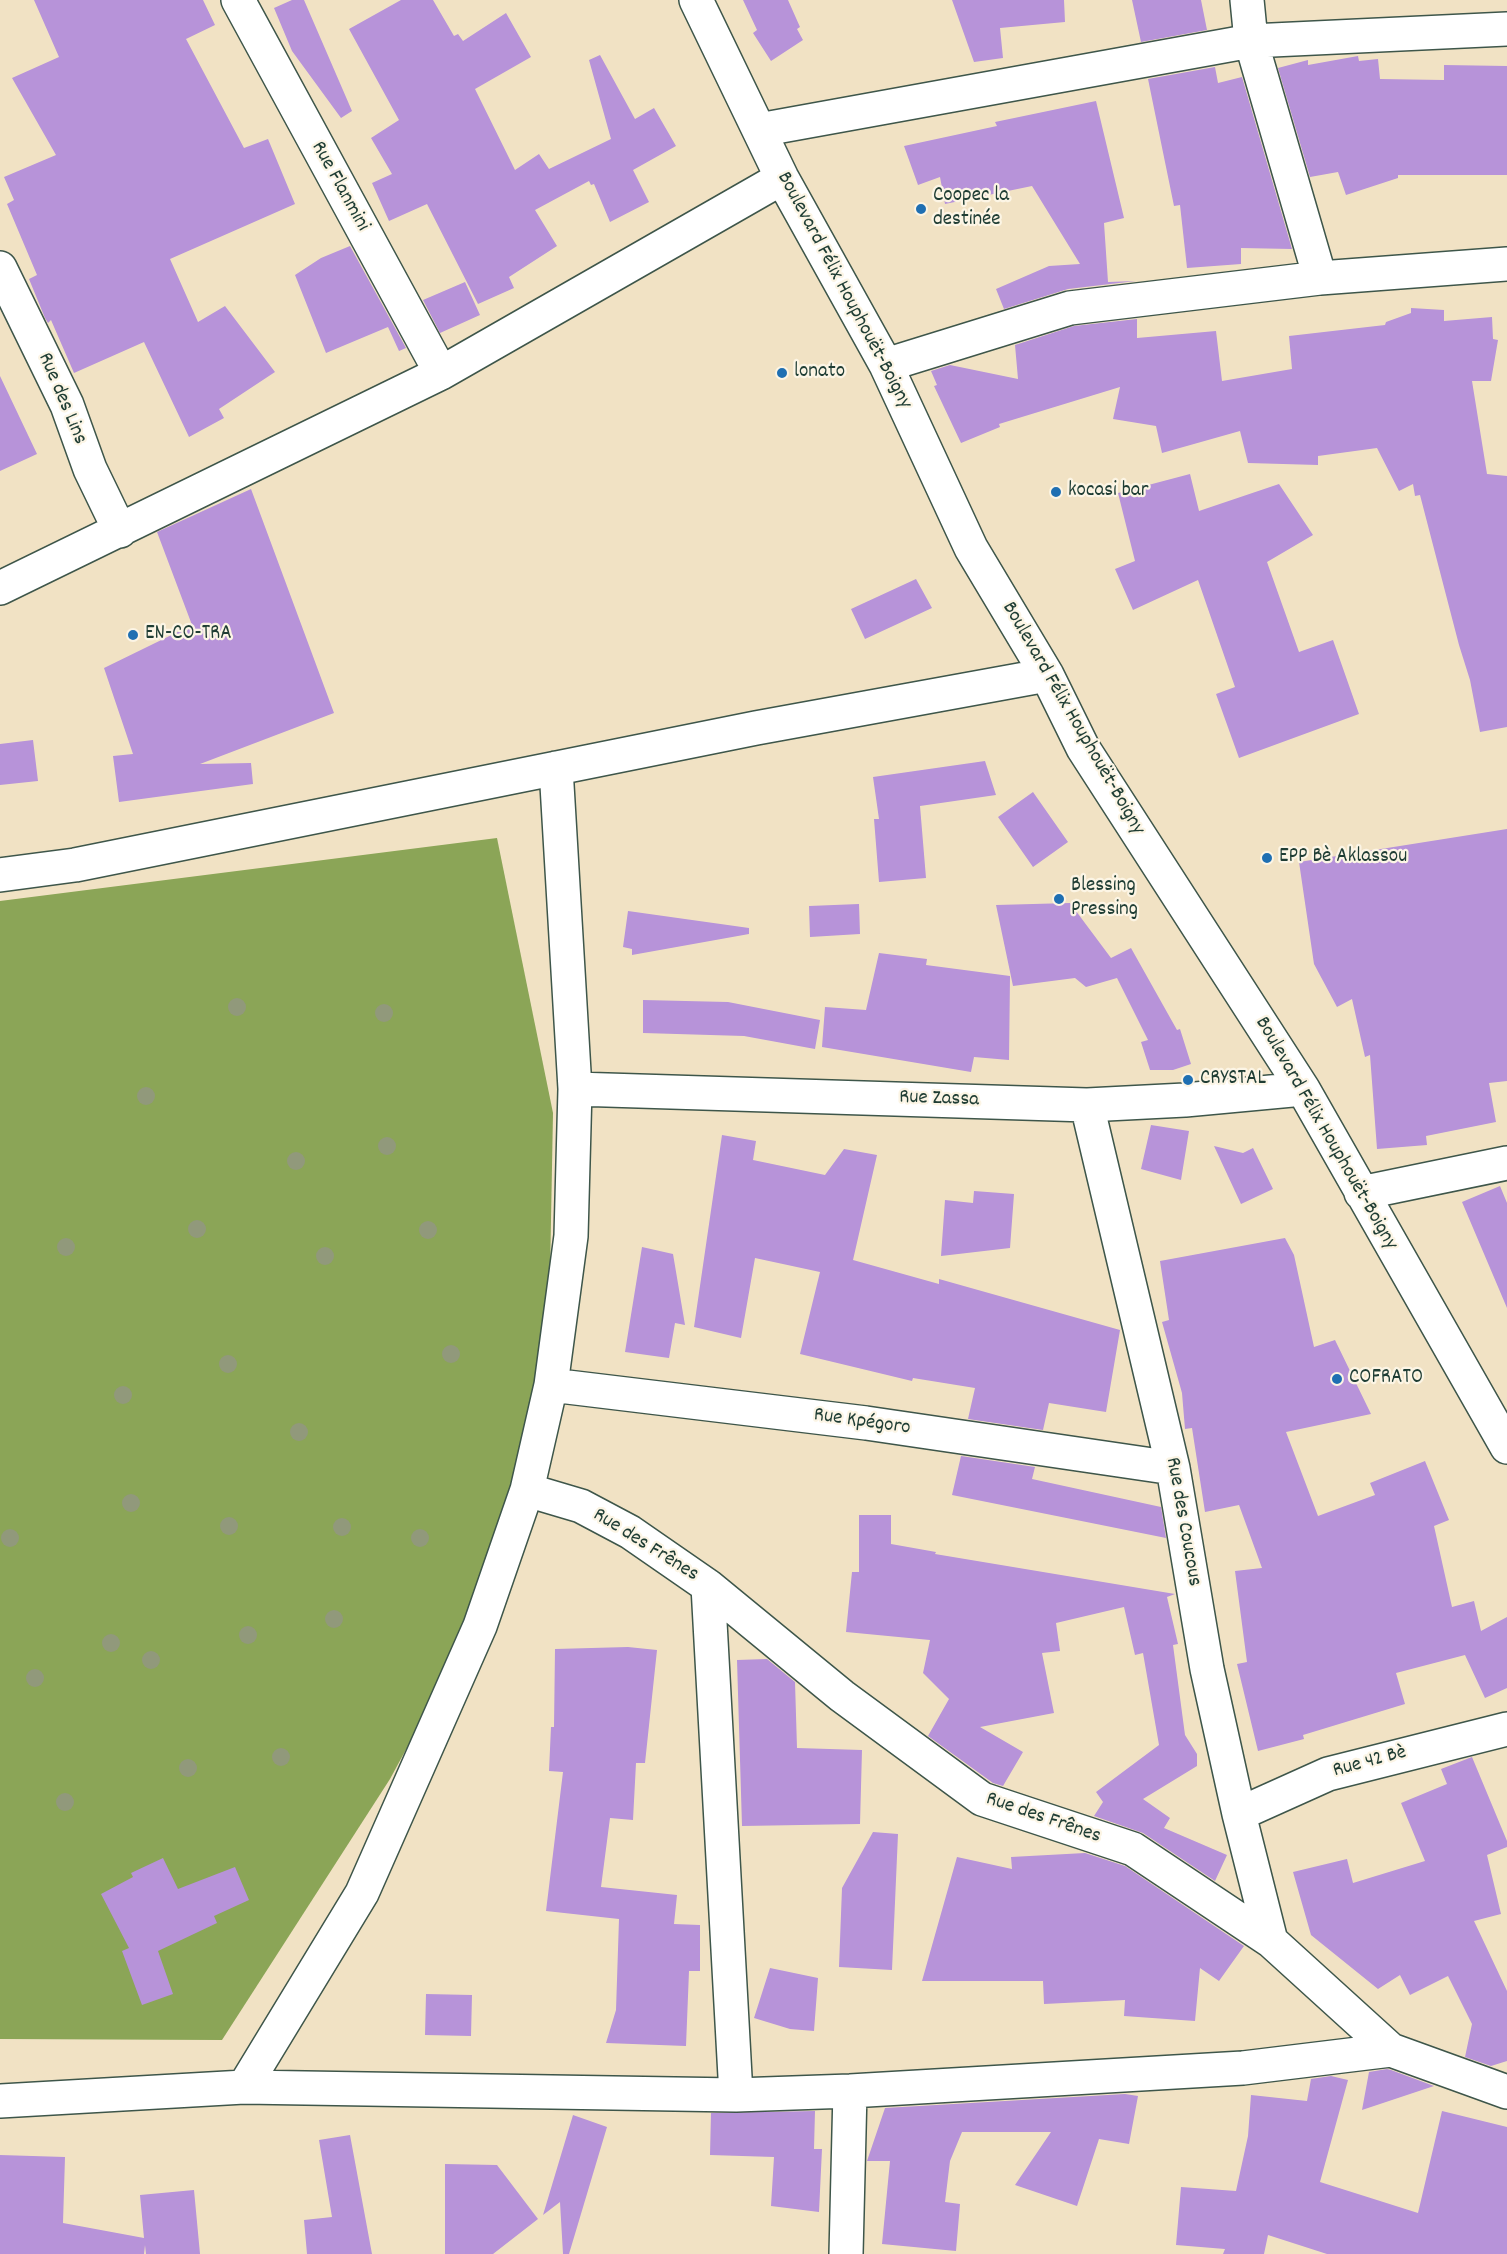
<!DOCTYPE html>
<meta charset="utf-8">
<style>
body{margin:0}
canvas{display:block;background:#f1e2c4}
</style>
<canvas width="1507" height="2254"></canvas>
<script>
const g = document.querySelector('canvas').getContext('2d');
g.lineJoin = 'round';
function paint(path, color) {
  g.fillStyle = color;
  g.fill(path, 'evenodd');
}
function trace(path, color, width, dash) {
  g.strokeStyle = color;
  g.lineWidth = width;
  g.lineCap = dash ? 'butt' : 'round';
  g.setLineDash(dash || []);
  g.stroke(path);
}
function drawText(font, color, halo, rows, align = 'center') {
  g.font = font + ' Dekko,sans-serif';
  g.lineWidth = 4.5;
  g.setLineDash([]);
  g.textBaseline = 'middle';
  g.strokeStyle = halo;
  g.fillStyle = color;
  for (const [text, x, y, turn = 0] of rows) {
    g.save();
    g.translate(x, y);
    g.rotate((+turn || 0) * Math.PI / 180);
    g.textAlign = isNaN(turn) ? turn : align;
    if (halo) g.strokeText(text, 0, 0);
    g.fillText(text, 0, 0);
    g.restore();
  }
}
paint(new Path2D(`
 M497,838L553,1113L549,1328L516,1489L474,1624L390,1779L222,2040L0,2039V901Z`), '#8ba557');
paint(new Path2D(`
 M34,0H203L215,25L186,39L244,148L268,139L295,204L170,259L198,322L225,306L275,372L219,409L224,418L189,437L144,342L74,373L51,320L48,323L45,318L29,279L37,275L7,204L14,200L4,177L56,155L12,78L59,57Z
 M292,0H304L352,111L341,118L292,51L274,8Z
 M401,0H433L454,36L458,34L463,41L506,13L531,57L475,89L515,170L539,154L549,169L611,139L589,60L600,55L635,119L654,108L676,146L633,170L649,202L610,222L594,184L591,185L589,181L535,210L557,246L509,277L514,288L478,304L427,204L389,221L372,183L392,174L371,138L399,120L349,29Z
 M743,0H788L800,27L797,29L803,40L771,61L753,33L757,30Z
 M952,0H1064L1065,22L1000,28L1003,58L974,62Z
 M1132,0H1201L1207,30L1141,42Z
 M1358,56L1359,61L1378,59L1380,79L1444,80V65L1507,66V175H1398V178L1346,195L1338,172L1310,177L1278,68L1308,60V65Z
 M1215,67L1218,83L1242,77L1292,249L1241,248V264L1187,268L1180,205L1174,206L1148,79Z
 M1096,101L1124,218L1104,223L1108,282L1136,281L1068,289L1004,309L996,289L1049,266L1080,264L1032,186L945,204L940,177L918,185L904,146L997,126L995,122Z
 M350,246L406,348L399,351L388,327L326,353L295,275L321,258Z
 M465,282L480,315L440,333L423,300Z
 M1411,308L1444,310V321L1492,317L1493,339L1498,340L1491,381H1472L1487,474L1507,476V727L1480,732L1470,680L1459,645L1420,495L1415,496L1413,484L1399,491L1377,448L1318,456V465L1248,463L1240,431L1162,453L1156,426L1113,419L1120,387L999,424L1000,427L961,443L934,386L937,385L931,371L950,365L1018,379L1015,345L1074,326L1137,319V338L1216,331L1222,381L1292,369L1289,336L1385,325L1386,322L1411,313Z
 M0,376L37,454L0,471Z
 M1190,474L1199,511L1279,484L1313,535L1267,562L1299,652L1333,640L1359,714L1239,758L1216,694L1235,687L1198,580L1133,610L1115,569L1135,561L1118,493Z
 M251,489L334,713L200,764L251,763L253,784L119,802L113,756L133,754L104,668L192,625L157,532Z
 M916,579L932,608L865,639L851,609Z
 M33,740L38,781L0,785V744Z
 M985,761L996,795L920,806L926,878L879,882L874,819H879L873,777Z
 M1033,792L1068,842L1033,867L998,817Z
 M1507,829V1081L1489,1083L1496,1122L1426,1136L1427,1145L1377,1149L1370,1055L1365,1057L1352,999L1337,1007L1314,964L1299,862Z
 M1070,903L1111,958L1131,948L1177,1030L1180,1029L1191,1064L1173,1070H1150L1141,1042L1148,1040L1117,978L1086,987L1075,978L1013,986L996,905Z
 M859,904L860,934L810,937L809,906Z
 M628,911L749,928V934L632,955V949L623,947Z
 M879,953L927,959L926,965L1010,976L1009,1060L974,1057L971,1072L822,1047L825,1007L866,1010Z
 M643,1000L728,1002L820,1020L815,1049L744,1036L643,1033Z
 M1151,1125L1189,1131L1181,1180L1141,1169Z
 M722,1135L756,1141L753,1160L825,1175L844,1149L877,1155L853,1260L939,1284V1279L1120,1330L1106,1412L1049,1403L1043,1430L968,1419L975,1388L913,1378L912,1381L800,1354L820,1272L755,1258L741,1338L694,1327Z
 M1214,1146L1243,1153L1253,1148L1273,1189L1241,1204Z
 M1500,1186L1507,1203V1308L1462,1202Z
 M974,1191L1014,1194L1010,1248L941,1256L945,1200L973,1203Z
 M1285,1238L1294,1255L1314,1347L1335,1340L1371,1414L1286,1432L1318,1516L1375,1495L1370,1483L1425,1461L1449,1520L1434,1526L1452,1607L1474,1601L1481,1631L1507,1617V1688L1485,1698L1465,1655L1396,1673L1405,1704L1303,1735L1304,1739L1258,1751L1237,1664L1247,1662L1235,1571L1262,1568L1239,1505L1205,1512L1192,1428L1185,1429L1182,1393L1162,1322L1169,1320L1160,1261Z
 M642,1247L673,1254L685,1325L675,1323L669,1358L625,1352Z
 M961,1456L1035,1467L1032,1479L1161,1507L1166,1538L952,1495Z
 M859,1515H891V1544L936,1552L935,1554L1175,1594L1167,1597L1178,1644L1173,1645L1185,1735L1197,1754V1766L1143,1799L1170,1818L1164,1828L1227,1855L1215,1881L1143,1833L1094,1816L1103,1802L1096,1792L1159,1745L1143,1653L1135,1655L1124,1607L1056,1623L1060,1651L1042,1653L1054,1713L980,1727L1023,1752L1003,1786L993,1783L928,1736L949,1699L923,1673L930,1640L846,1632L852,1572H859Z
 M628,1647L657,1650L645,1763H636L633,1820L610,1818L601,1887L677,1895L674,1924L700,1925V1971H689L686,2046L606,2043L616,2010L619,1919L546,1911L563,1772L549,1771L551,1727H554L555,1649Z
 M767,1659L795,1682L797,1748L862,1750L860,1824L742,1826L737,1660Z
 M1472,1757L1507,1841V1847L1487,1855L1501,1914L1474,1921L1507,1991V2061L1491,2066L1465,2057L1472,2024L1448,1976L1410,1995L1400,1975L1378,1989L1311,1935L1293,1872L1347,1859L1353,1883L1425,1861L1401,1803L1447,1784L1441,1769Z
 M873,1832L898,1834L892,1970L839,1967L842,1888Z
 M1085,1853L1125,1866L1244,1946L1219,1981L1200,1968L1195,2021L1124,2016L1125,2000L1044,2004L1043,1981H922L957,1857L1012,1869L1011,1857Z
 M163,1858L178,1889L235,1867L249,1900L214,1916L217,1923L158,1951L173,1994L142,2005L122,1951L129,1948L101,1894L133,1877L131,1873Z
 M770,1968L818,1978L814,2031L790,2029L754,2018Z
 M426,1994L472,1995L471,2036L425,2035Z
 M1387,2069L1391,2070L1434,2086L1362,2110L1369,2072Z
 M1331,2076L1348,2080L1320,2182L1418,2213L1442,2111L1507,2127V2254H1327L1268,2235L1264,2254H1223L1225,2249L1176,2245L1181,2187L1236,2191L1248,2136L1251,2095L1307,2101L1311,2079Z
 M1125,2094L1138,2096L1129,2144L1099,2139L1077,2206L1015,2185L1051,2132H962L950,2161L945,2202L960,2204L956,2251L882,2244L890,2161H867L885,2108Z
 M815,2111L814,2149H822L819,2212L771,2206L774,2157L710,2155L711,2113Z
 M573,2115L607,2127L569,2254H563L560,2202L543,2215Z
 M350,2135L372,2254H307L304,2220L332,2217L319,2140Z
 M0,2155L65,2157L63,2223L144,2238L140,2195L194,2190L200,2254H146L145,2245L144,2254H0Z
 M445,2164L497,2165L538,2219L493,2254H445Z`), '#b793d9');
const minor = new Path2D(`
 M238,0L441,373
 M696,0L782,178L886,365L971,548L1047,675L1083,748L1303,1089L1507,1447
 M1247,0L1251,41L1320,278
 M759,130L1251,41L1507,29
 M0,268L67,405L90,469L120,531
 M886,365L1070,308L1320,278L1507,264
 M0,588L441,373L782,178
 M0,875L75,865L756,728L1047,675
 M575,1089L1087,1105L1185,1100L1303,1089
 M1087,1105L1173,1468L1207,1669L1239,1814L1271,1941
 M1361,1193L1507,1163
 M551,1385L866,1423L1173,1468
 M527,1490L581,1506L630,1532L708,1586L842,1696L982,1799L1133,1849L1271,1941L1391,2050L1507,2092
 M708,1586L736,2095
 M1239,1814L1328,1774L1507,1729
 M244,2087L362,1893L480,1626L527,1490L551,1385L571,1236L575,1089L556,768
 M0,2101L244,2087L736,2095L850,2091L1243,2068L1391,2050
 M846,2254L850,2091`);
trace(minor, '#3e564a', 36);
trace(minor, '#fff', 33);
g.fillStyle = '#91997b';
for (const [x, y] of [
 [237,1007],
 [384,1013],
 [146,1096],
 [387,1146],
 [296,1161],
 [197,1229],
 [428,1230],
 [66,1247],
 [325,1256],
 [451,1354],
 [228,1364],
 [123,1395],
 [299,1432],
 [131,1503],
 [229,1526],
 [342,1527],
 [10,1538],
 [420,1538],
 [334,1619],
 [248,1635],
 [111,1643],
 [151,1660],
 [35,1678],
 [281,1757],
 [188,1768],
 [65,1802]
]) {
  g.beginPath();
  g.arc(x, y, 9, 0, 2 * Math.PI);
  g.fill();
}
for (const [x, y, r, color] of [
 [921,209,6,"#1f6fb2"],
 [782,373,6,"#1f6fb2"],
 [1056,492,6,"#1f6fb2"],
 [133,635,6,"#1f6fb2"],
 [1267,858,6,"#1f6fb2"],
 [1059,899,6,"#1f6fb2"],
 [1188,1080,6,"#1f6fb2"],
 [1337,1379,6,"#1f6fb2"]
]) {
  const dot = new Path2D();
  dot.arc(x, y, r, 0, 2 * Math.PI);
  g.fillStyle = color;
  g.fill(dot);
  trace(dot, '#fcf5e5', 2);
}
drawText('21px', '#1f3d34', '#fcf5e5', [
 ["Rue Flanmini",339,187,61],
 ["Boulevard Félix Houphouët-Boigny",843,291,62],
 ["Rue des Lins",61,399,67],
 ["Boulevard Félix Houphouët-Boigny",1072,719,60],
 ["Rue Zassa",939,1100,2],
 ["Boulevard Félix Houphouët-Boigny",1325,1134,60],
 ["Rue Kpégoro",862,1423,8],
 ["Rue des Coucous",1182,1522,80],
 ["Rue des Frênes",645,1546,32],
 ["Rue 42 Bè",1370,1763,-15],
 ["Rue des Frênes",1043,1819,19]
]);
drawText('21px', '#1f3d34', '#fcf5e5', [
 ["Coopec la",933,197],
 ["destinée",933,221],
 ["lonato",794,373],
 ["kocasi bar",1068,492],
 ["EN-CO-TRA",145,635],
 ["EPP Bè Aklassou",1279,858],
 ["Blessing",1071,887],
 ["Pressing",1071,911],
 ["CRYSTAL",1200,1080],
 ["COFRATO",1349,1379]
], 'left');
</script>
